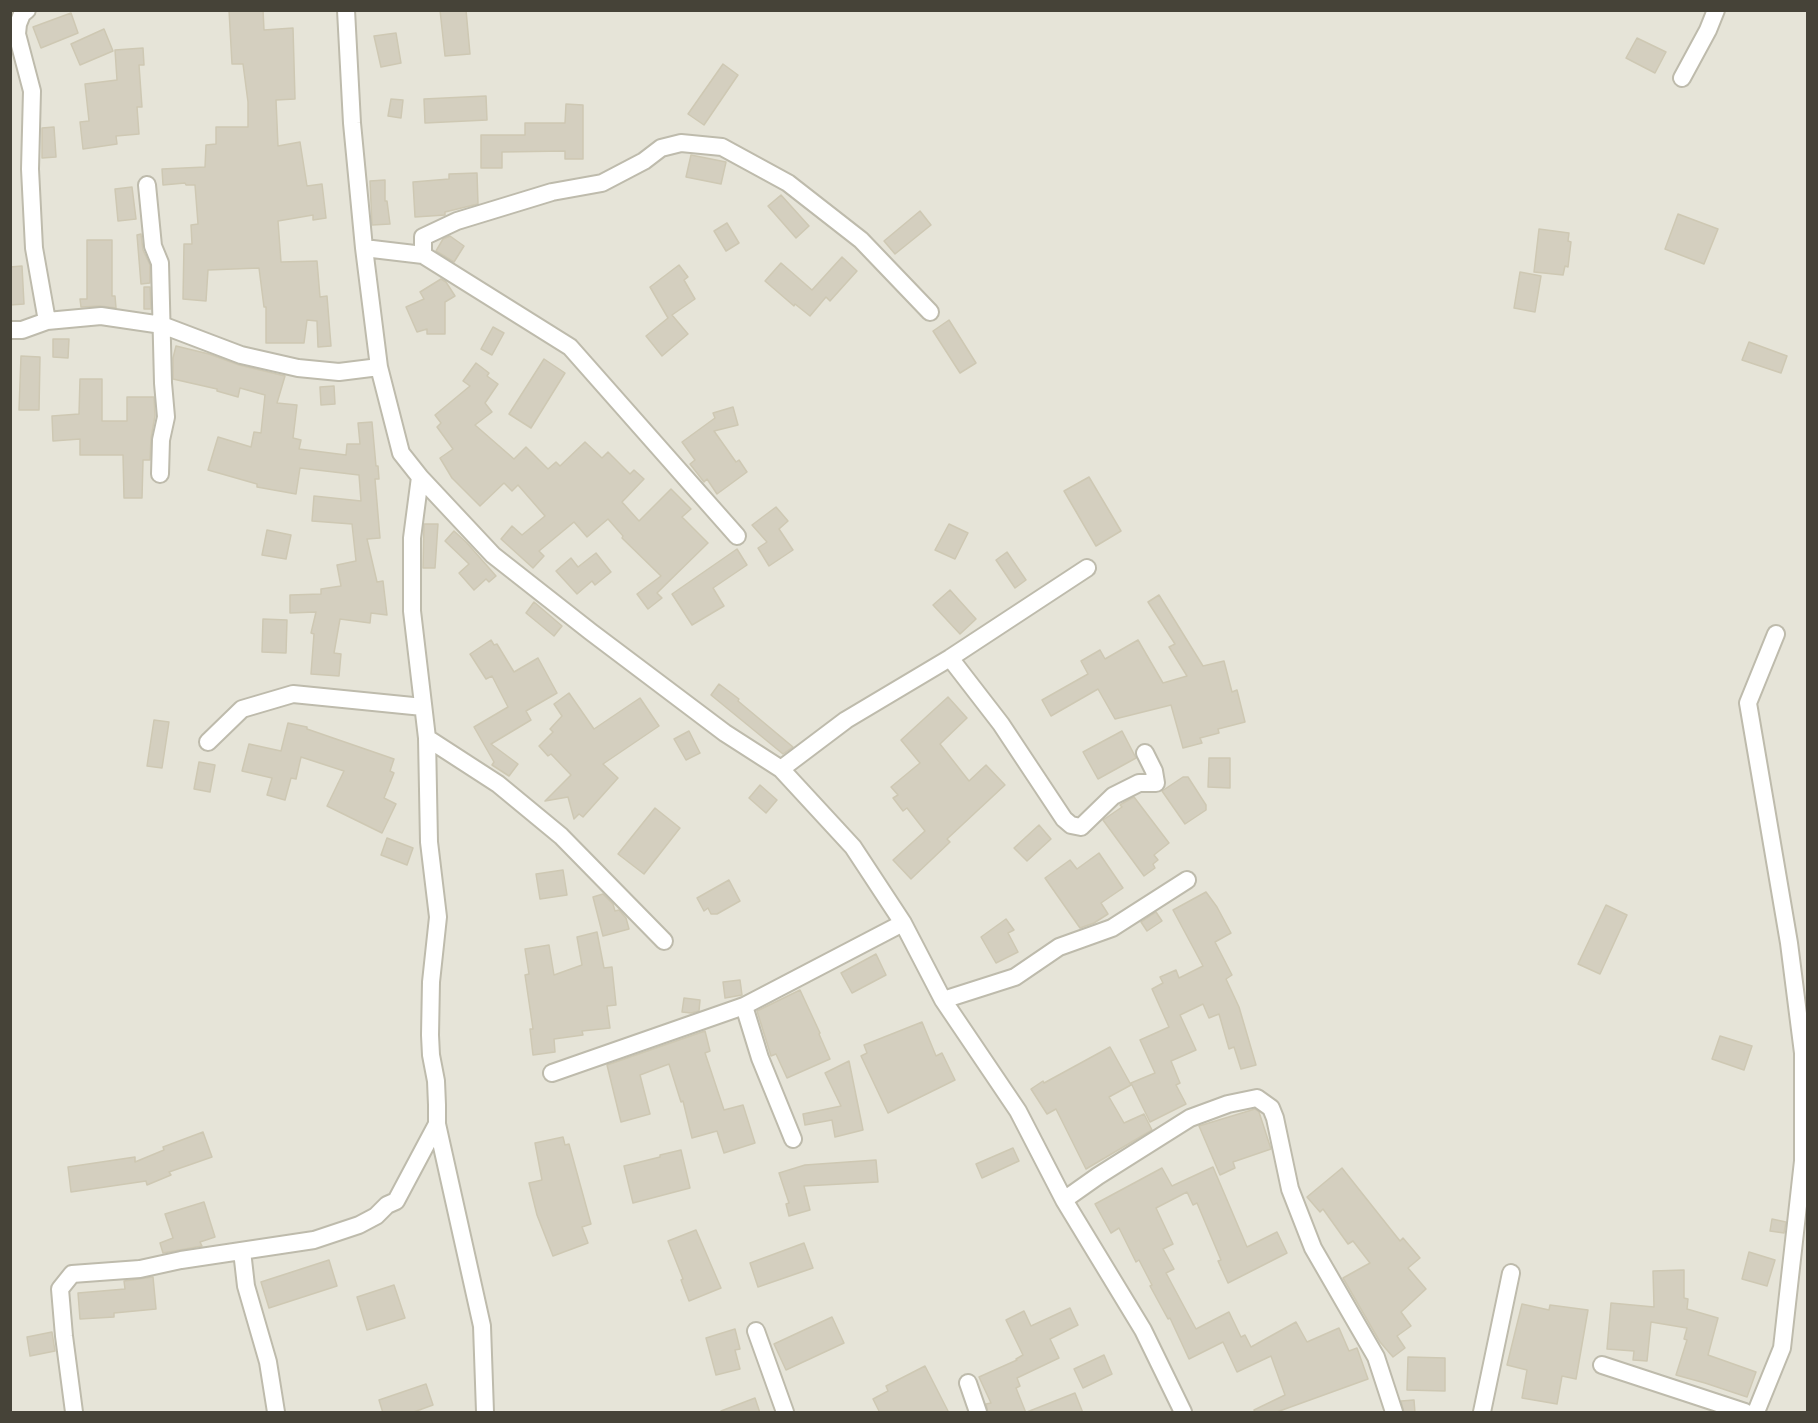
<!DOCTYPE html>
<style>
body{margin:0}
#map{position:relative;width:1818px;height:1423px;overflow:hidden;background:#f3f2e9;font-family:Quicksand,sans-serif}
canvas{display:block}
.frame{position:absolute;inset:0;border:12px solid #464338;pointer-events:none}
</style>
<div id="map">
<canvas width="1818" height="1423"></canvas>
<div class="frame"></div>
</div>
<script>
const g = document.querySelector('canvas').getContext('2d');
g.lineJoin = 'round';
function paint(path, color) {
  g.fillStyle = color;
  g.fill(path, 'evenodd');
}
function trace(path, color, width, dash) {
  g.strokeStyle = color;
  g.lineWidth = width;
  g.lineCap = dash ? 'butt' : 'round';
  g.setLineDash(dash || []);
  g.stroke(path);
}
paint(new Path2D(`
 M11,11H1807V1412H11Z`), '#e6e4d8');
const building = new Path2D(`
 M229,10H263L264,30L293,28L295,99L276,100L278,146L300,142L307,186L322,184L326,218L313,220V215L278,221L281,262L317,261L320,297L327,296L331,346L318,347L317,321L307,320L304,343H266V307H264L259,268L208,270L206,301L183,299L184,244H192L191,225L198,224L195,185H186L185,183L163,185L162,169L205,167L206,145L216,144V127H248V102L243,64H232Z
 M440,10H466L470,54L445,56Z
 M71,13L78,33L41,48L33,27Z
 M104,29L113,51L80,65L71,44Z
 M396,33L401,63L381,67L374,36Z
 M1637,38L1666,52L1655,73L1626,58Z
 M143,48L144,65H139L142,107H137L139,134L116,136L117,144L83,149L80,122L89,121L85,84L117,80L115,50Z
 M723,64L738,75L704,125L688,114Z
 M486,96L487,120L425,123L424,99Z
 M391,99L403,100L401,118L388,116Z
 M566,104L583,105V159H565V151L502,152V168H481V135H525V123H565Z
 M54,127L56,157L42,158V128Z
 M691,155L726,162L721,184L686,177Z
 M477,173L478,204L445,212V215L415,217L413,182L449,179V174Z
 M385,180V201H387L390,224L372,225L370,181Z
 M132,187L136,219L118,221L115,189Z
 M781,195L809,226L796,238L768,206Z
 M920,211L931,225L895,254L884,241Z
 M1678,214L1718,229L1704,264L1665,249Z
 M727,223L739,243L726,251L714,231Z
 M1539,229L1569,233L1568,241L1571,242L1568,267L1565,266L1563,275L1534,272Z
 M141,234L143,250L150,265V283L141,284L137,235Z
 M450,236L464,246L454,262L436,251L443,239Z
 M87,240H112V296H115L116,308L100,306L81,307L80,299H87Z
 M842,257L857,271L830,301L826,297L810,316L795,304L794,306L765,281L781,263L812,290Z
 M679,265L688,277L684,280L695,299L672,315L688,334L662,356L646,336L668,318L650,287Z
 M22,266L24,304L10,305V267Z
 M1520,272L1541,276L1535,312L1514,308Z
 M441,279L446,282L455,296L445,302V334H427V329L417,332L406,307L424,299L420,292Z
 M144,287H150L151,309H144Z
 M949,320L976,363L960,373L933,331Z
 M493,327L504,333L492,355L481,349Z
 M53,339H69L68,358L53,357Z
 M1749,342L1787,356L1781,373L1742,360Z
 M176,346L209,354L239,365L285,376L277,403L297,405L293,438L301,440L299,449L346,455L347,444H360L358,423L372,422L376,466H378L379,479H375L380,538L367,539L377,582L383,581L387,615L371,613L370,623L340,619L334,653L341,654L339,676L311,674L314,634L311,633L316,612L290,613V595L321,594V589L341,586L337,565L356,561L352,524L312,521L314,496L361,501L359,475L300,468L296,494L257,487V484L208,470L218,437L251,447L254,432L261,433L265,395L240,388L238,397L217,391V389L173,379V358Z
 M21,356L40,357L39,410H19Z
 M544,359L565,373L531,428L509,414Z
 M476,363L489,373L487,376L498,384L485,403L492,412L475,425L514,459L526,447L548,469L556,462L560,466L585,442L602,458L608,452L630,474L634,470L644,479L622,502L639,521L671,489L691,509L682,517L708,543L657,593L662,598L648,609L637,594L661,576L622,538L623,536L608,519L587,537L574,522L539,551L544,556L533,568L501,539L512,526L522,535L545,516L518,485L512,491L504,483L480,506L452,478L440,458L453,449L437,427L441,423L435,415L470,386L463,381Z
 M80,379H102V421H127V397H154L155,416L151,438L150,460H143L142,498H124L123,455H80V439L53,441L52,416L79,414Z
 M334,386L335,404L321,405L320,387Z
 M733,407L738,425L714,431L736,462L739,460L747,472L717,494L707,479L704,482L690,464L695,460L682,442L715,418L713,413Z
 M1089,477L1121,531L1096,546L1064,491Z
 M776,507L788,521L779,529L793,550L769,566L758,548L767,542L752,525Z
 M424,524H438L435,568H423Z
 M949,524L968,533L955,559L935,550Z
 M267,530L291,535L286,559L262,555Z
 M454,531L467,543L496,576L489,582L486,579L474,590L459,573L469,564L445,541Z
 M737,549L747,565L713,588L724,606L692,625L672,594Z
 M1007,552L1026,580L1015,588L996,560Z
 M596,553L611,572L595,585L592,581L577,594L556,571L571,558L578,567Z
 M950,590L976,619L960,634L933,605Z
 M1159,595L1203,666L1224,661L1232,692L1237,690L1245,722L1218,729L1219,733L1200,738L1202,743L1183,748L1171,705L1115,719L1098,689L1051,716L1042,700L1088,674L1081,661L1100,650L1105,659L1138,640L1163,683L1187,676L1169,647L1175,644L1148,602Z
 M534,602L562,626L554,636L526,613Z
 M263,619L287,620L286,653L262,652Z
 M491,640L494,645L497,644L514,672L538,658L557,693L526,711L531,720L491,744L518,764L509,776L492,765L494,762L474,727L508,707L492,676L486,679L470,654Z
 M719,684L739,699L738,701L793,747L783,754L711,695Z
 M569,693L594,729L640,698L659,726L603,764L618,778L583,817L579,814L574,819L568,797L545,801L571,775L551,754L548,756L539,746L553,732L550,729L562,716L554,704Z
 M948,697L967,718L940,744L969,781L986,765L1005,785L947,839L950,842L911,879L893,860L925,831L907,808L903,811L893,798L898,795L891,787L920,763L901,740Z
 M154,720L169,722L162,768L147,766Z
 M288,723L307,727V729L394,759L390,771L394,773L384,798L396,804L382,833L327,806L344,771L301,757L296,779L291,778L285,800L267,795L272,778L242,771L249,744L281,751Z
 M689,731L700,753L686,760L674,739Z
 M1122,731L1136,758L1098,779L1083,752Z
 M1209,758H1230V788L1208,787Z
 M199,762L215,765L210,792L194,789Z
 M1183,777H1188L1206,805V810L1185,824L1162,791Z
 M760,785L777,800L766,813L749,798Z
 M1134,797L1169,843L1154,855L1158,860L1153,864L1155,868L1144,876L1103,820L1122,807L1120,805L1123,803Z
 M655,808L680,828L644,874L618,854Z
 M1039,825L1051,839L1027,861L1014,848Z
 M387,838L413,848L407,865L381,855Z
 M1099,853L1123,888L1101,903L1108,914L1094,923L1080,928L1045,878L1070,860L1077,869Z
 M563,870L567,895L540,899L536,874Z
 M729,880L740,901L717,914H711L708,908L704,911L697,898Z
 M1206,892L1217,907L1231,933L1215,942L1232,975L1226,979L1239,1007L1256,1065L1241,1069L1234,1047L1229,1049L1219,1014L1209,1018L1203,1004L1180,1015L1196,1050L1171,1061L1180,1083L1176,1085L1186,1104L1150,1122L1131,1083L1155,1073L1140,1040L1169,1027L1152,989L1163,983L1160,977L1176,970L1179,978L1203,966L1173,910Z
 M603,894L613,904L615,911L619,910L626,918L629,929L603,936L593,897Z
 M1606,905L1627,915L1600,974L1578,964Z
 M1156,912L1162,921L1147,931L1141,922Z
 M1006,919L1014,930L1008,933L1018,952L996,963L981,937Z
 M597,932L604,968L612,967L616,1005L607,1006L610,1028L582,1031L583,1035L554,1039L555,1052L533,1055L530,1029H533L525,975L529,974L525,949L549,945L554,975L582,965L577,937Z
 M876,954L886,975L852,993L841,973Z
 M740,980L742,995L725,998L723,982Z
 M800,990L820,1033L819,1034L830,1059L787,1078L776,1054L771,1056L757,1011Z
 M684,998L700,1000L699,1011L691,1013L682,1012Z
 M922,1022L936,1056L942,1053L955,1080L888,1113L861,1056L867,1053L864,1045Z
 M705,1031L710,1051L705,1053L724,1110L743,1105L755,1143L724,1153L717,1131L692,1138L683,1101L681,1102L669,1064L640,1075L650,1114L621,1122L607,1065Z
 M1720,1036L1752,1046L1744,1070L1712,1059Z
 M1110,1047L1131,1085L1109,1097L1124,1123L1144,1114L1152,1130L1086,1169L1056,1109L1047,1114L1031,1089L1043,1081L1044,1083Z
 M849,1061L863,1130L835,1137L832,1120L805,1125L803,1114L841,1106L825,1073Z
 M1255,1109L1259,1112L1271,1149L1233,1162L1235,1168L1220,1175L1199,1126Z
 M203,1132L212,1157L169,1172L171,1175L147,1185L146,1181L71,1192L68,1167L135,1157V1162L164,1150L163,1147Z
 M563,1137L565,1145L569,1144L591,1224L582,1227L588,1243L553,1256L537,1215L529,1183L542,1180L535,1143Z
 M1013,1148L1019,1161L982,1178L976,1164Z
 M681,1150L690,1188L633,1203L624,1166L660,1157V1155Z
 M876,1160L878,1182L804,1186L810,1210L789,1216L786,1204L789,1203L779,1173L805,1165Z
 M1213,1167L1247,1247L1277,1232L1287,1253L1228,1283L1218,1261L1221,1260L1197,1203L1193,1205L1187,1192L1156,1208L1173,1244L1163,1249L1174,1269L1166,1273L1196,1329L1229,1312L1241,1337L1245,1335L1251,1347L1296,1322L1307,1342L1339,1328L1349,1351L1357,1348L1368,1379L1274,1413H1255L1254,1410L1285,1395L1271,1356L1237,1372L1223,1342L1189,1359L1170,1318L1168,1319L1150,1286L1152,1285L1139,1260L1136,1262L1119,1228L1111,1233L1095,1204L1162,1168L1172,1186Z
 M1342,1168L1400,1241L1403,1238L1420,1258L1408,1268L1426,1289L1401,1312L1411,1326L1397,1336L1405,1348L1393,1357L1380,1342L1343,1278L1370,1263L1353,1241L1348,1244L1323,1209L1320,1212L1307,1197Z
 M204,1202L215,1237L200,1242L202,1246L163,1253L160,1243L173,1238L165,1214Z
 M1772,1219L1786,1222L1784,1233L1770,1231Z
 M696,1230L721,1288L689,1301L681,1280L683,1279L668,1241Z
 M804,1243L813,1268L758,1287L750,1263Z
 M1749,1252L1775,1260L1767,1286L1742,1279Z
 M329,1260L337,1286L269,1308L261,1282Z
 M1684,1270V1298L1688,1299L1687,1309L1718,1318L1708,1355L1756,1372L1747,1397L1705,1383L1676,1375L1687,1340L1684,1339L1687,1328L1651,1322L1647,1361L1633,1360L1634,1351L1607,1349L1611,1303L1654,1307L1653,1271Z
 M153,1277L156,1309L114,1313V1317L80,1319L78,1293L125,1289L124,1281Z
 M394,1285L405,1318L367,1330L357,1297Z
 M1522,1304L1549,1310L1550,1305L1588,1310L1576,1379L1562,1376L1557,1404L1522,1398L1527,1370L1507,1365Z
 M1070,1308L1078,1325L1050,1339L1059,1358L1017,1378L1020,1386L1016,1388L1026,1413H988L986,1404L991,1403L979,1377L1017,1360L1016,1359L1023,1355L1006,1320L1024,1311L1031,1326Z
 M832,1317L844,1343L786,1370L774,1344Z
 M735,1329L740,1349L735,1350L740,1369L716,1375L706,1338Z
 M52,1332L55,1351L30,1356L27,1337Z
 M1104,1355L1112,1374L1083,1388L1074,1369Z
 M1408,1357L1445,1358V1391L1407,1390Z
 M925,1366L949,1413H880L873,1399L888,1391L886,1386Z
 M426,1384L433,1405L411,1413H383L379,1400Z
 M1075,1393L1083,1413H1027V1412Z
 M755,1398L760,1413H721V1411Z
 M1414,1400L1415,1413H1404L1401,1401Z`);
paint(building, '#d4cfbf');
trace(building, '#cec8b3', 1.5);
const minor = new Path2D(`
 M27,10L22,14L18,24L17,34L32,91L30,169L34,248L47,321
 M346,10L352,123L364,248L379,367L401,453L420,477L493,555L591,632L725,733L781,769L853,847L903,923L943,1000L1018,1111L1064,1200L1143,1330L1183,1412
 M1682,78L1708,30L1716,10
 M147,185L153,246L160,263L163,383L166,417L161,440L160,474
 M364,248L423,255L570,347L737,536
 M423,255V237L457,221L552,192L602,183L644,161L661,148L681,143L722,147L788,183L861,240L930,312
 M10,330H22L47,321L101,316L162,325L241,355L298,368L339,372L379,367
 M950,658L1001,724L1064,819L1071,825L1081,827L1113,796L1139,783H1156L1154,771L1145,753
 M427,738L498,784L561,836L664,941
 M208,742L242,709L293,694L423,707
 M781,769L846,720L950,658L1087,568
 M943,1000L1015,977L1059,947L1112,928L1187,880
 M744,1006L760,1058L793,1139
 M552,1073L744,1006L903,923
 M437,1124L482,1326L485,1412
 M1064,1200L1098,1176L1190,1118L1228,1104L1257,1098L1271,1108L1275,1118L1290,1189L1313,1248L1376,1357L1394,1412
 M242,1251L246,1286L268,1362L276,1412
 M756,1331L785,1412
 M1602,1365L1745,1412
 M968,1383L978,1412
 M74,1412L64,1336L60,1289L72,1274L140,1269L181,1260L314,1240L359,1225L376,1216L387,1205L396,1201L437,1124V1105L436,1081L431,1055L430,1035L431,982L438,917L429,842L427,738L412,611V538L420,477
 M1482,1412L1511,1273
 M1756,1412L1782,1348L1803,1161V1053L1789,943L1748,703L1776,634`);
trace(minor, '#bebbac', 20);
trace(minor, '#fff', 16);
</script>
